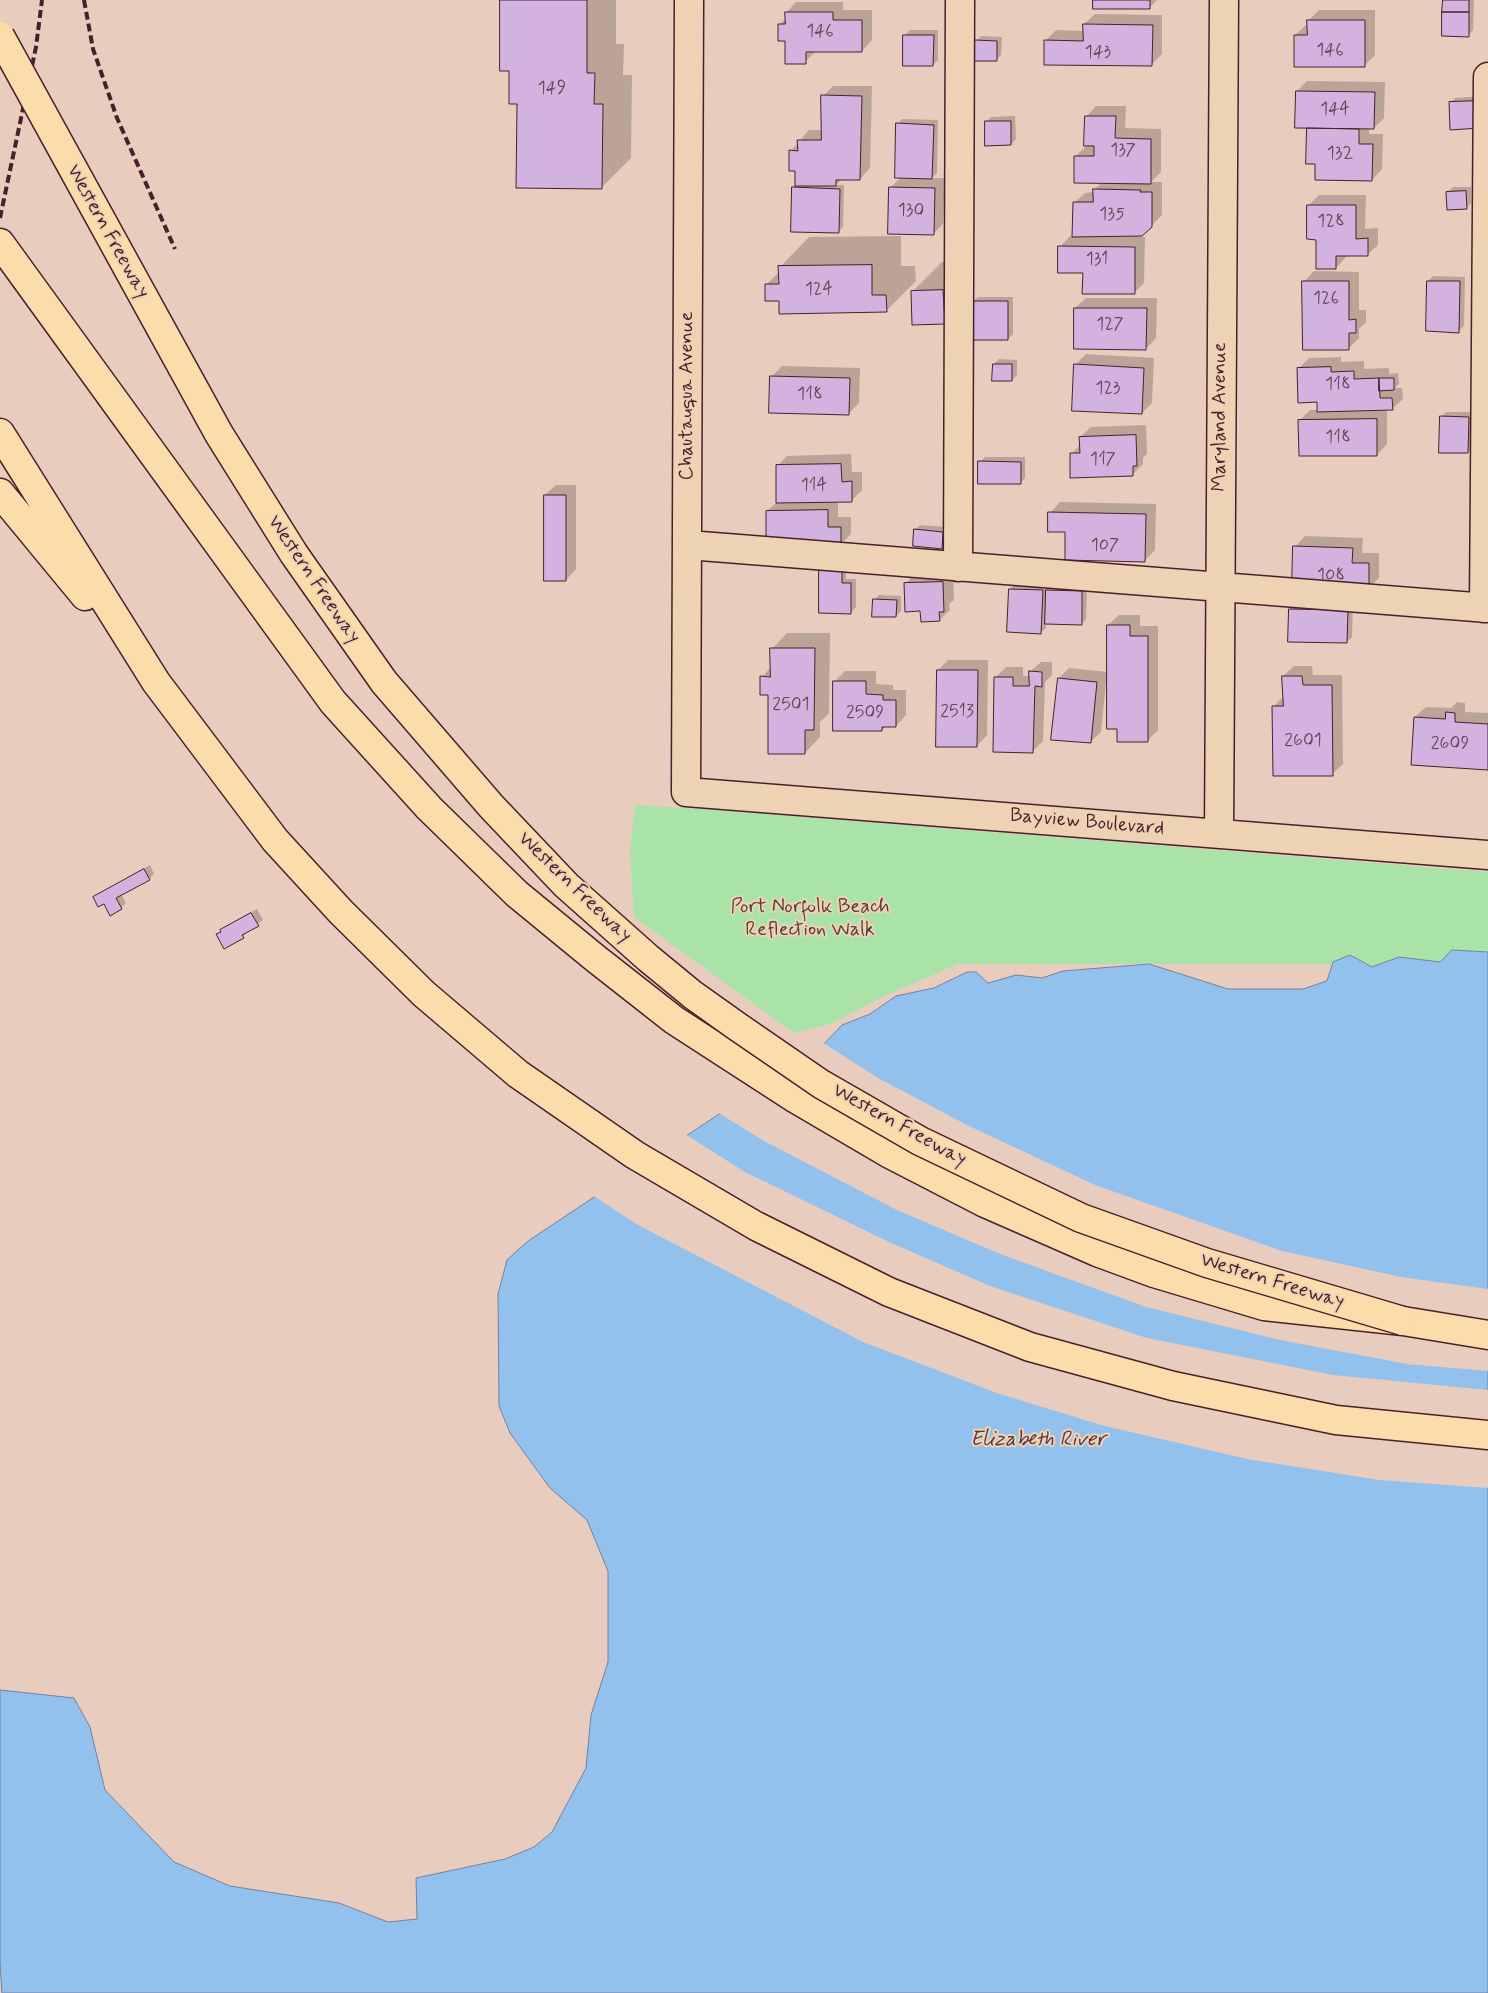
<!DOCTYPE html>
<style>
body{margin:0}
canvas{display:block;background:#e8ccbd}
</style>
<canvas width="1488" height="1993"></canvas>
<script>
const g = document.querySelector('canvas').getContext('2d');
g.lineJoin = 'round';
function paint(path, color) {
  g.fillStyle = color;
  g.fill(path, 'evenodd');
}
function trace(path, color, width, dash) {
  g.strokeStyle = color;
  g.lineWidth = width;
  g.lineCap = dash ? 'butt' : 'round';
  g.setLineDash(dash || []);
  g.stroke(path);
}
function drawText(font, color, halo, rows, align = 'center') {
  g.font = font + ' Mynerve,sans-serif';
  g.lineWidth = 4;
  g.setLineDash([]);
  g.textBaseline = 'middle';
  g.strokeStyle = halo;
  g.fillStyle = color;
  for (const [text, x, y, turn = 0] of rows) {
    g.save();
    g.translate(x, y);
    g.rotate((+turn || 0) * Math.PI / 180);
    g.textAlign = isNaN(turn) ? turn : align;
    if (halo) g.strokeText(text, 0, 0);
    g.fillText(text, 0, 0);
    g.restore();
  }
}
paint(new Path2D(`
 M635,805L702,809L1488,872V1174L647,1772L543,1840L553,1832L586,1768L591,1715L608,1662V1571L587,1520L550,1488L510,1433L499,1406L498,1294L507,1260L528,1241L823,1045L842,1025L870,1014L896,996L934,988L967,972H976L988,983L1016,975L1042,978L1063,971L1149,964L1228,989H1303L1327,981L1333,964H958L884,996L833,1023L794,1033L634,917L630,851Z`), '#a9e3a8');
const water = new Path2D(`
 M1452,950L1488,952V1993H2L0,1963V1690L74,1698L90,1727L105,1790L174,1862L230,1886L339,1903L388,1922L417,1919L416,1878L505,1859L534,1847L552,1832L586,1768L591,1715L608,1662V1571L587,1520L550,1488L510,1433L499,1406L498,1294L507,1260L528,1241L823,1045L842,1025L870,1014L896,996L934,988L967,972H976L988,983L1016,975L1042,978L1063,971L1149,964L1228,989H1303L1327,981L1333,962L1350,955L1372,967L1399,957L1440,962Z`);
paint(water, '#93c1ed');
trace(water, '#76809f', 1);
paint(new Path2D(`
 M822,1042L878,1078L967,1125L1095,1185L1282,1251L1401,1277L1488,1289V1371L1407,1364L1280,1340L1146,1307L1000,1254L897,1210L764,1141L717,1112Z
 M685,1134L745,1172L889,1242L990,1286L1147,1338L1333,1375L1488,1390V1488L1379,1480L1247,1459L1101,1425L997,1393L863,1342L638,1225L592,1195Z`), '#e8ccbd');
paint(new Path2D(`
 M501,0H616V44H624L623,75H632L631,158L602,187L518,103L510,70Z
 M1095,0H1157L1149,8Z
 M1444,0H1474L1473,30L1468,35Z
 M796,2H843V10H872V40L862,51H816L805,62L787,39L780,24L786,18V13Z
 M1319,10H1375V55L1364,66L1295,35L1306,25H1308V21Z
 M1095,14L1162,15V54L1152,64L1045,41L1056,30L1084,31V24Z
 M910,30H938V60L933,65L905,35Z
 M981,36L1002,37L1001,55L996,60L976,41Z
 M1307,81L1385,82L1384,118L1374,128H1369V134H1383L1382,169L1372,180L1317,163L1309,127L1297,91Z
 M833,86H872L870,168L860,179H842L836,185H844L843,227L838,232L793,188L796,184V170L791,151L809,130H822L823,96Z
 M1483,96L1484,122L1450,103L1455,98Z
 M1096,106H1126L1125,128L1161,129V172L1151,182H1162V215L1140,237H1145L1144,283L1134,293L1084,272L1060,247L1070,236H1073L1074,203L1085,193L1094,192V190L1102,182L1075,157L1088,144L1086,117Z
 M1015,116L1016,139L1011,144L986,122L991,117Z
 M902,119L938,120L937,173L932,178H945L943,224L933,234L891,187L901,177L898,124Z
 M1453,187H1471V203L1466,208L1448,192Z
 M1319,195H1366L1365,229L1378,228V245L1367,255H1346V257L1336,268L1318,238L1309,205Z
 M901,236V266H915L916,281L886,311L767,284L780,271V267L809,237Z
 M972,261L974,293L944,323L912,292L942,262Z
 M1314,271L1359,272V310H1366V322L1359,329V338L1349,348L1304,282Z
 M1433,276L1465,277L1464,326L1459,331L1428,281Z
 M978,297H1013V334L1008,339L973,302Z
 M1086,298H1157L1156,338L1146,349L1075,308Z
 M1086,354L1154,358L1152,403L1142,413L1075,365Z
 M1341,357V362L1364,361V369L1389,368V374L1398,373L1399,384L1395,388H1402L1403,399L1392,409H1387V444L1377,455L1300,420L1310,410H1319V401L1298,369L1309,358Z
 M999,359L1017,360V375L1012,380L994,364Z
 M782,366L860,368L859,403L849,413L772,376Z
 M1446,412H1473L1472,447L1468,452L1441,417Z
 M1146,425L1147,454L1143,458V464L1133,474L1071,454L1081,444L1080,437L1091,427Z
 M851,454L852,472H862V490L852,500L838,501V517H851V534L841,544L767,511L778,501L777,466L787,456Z
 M985,457H1025V478L1020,483L980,462Z
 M556,485H576V569L566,580L545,495Z
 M1060,502L1156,504L1155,550L1145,560L1066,531L1050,513Z
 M920,525L948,527L946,543L941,548L915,530Z
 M1305,536L1363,538L1362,553H1379V578L1368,589L1295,547Z
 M846,565V579H856V607L851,612L821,570Z
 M916,573H953L954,600L949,604L950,610L939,620L922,610L905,584Z
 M1015,584L1048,586V590L1052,586H1087L1086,619L1081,624L1046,623V628L1041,632L1010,589Z
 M879,595L901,596V611L896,616L874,600Z
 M1295,604L1353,606L1352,637L1347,642L1290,609Z
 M1119,615H1140V626H1158V730L1148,740L1119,728L1108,673H1107L1101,732L1090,742L1059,678L1069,668L1108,672V625Z
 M787,633H830L829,713L820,722V737L805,753L770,694L762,677L771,667L772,649Z
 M948,660H988L987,735L977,746L938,670Z
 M1041,662H1052V675L1045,682L1043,741L1033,751L996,677L1006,667H1023V676H1030V672Z
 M1294,666H1312L1313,675H1342L1343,764L1332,774L1274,706L1284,696L1283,676Z
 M845,671H876V684L893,685V690H906V715L896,726H886L882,730L834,682Z
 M1457,702L1465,703V712L1488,713V769L1415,717L1426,707L1451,708Z
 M150,865L154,874L149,879L121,894L126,903L121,908L95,898L100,893Z
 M257,909L263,920L247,931L243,937L224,947L218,935L226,926Z`), '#0003');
const building = new Path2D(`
 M500,0H587V73H595L594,104H603L602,189L516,188L517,104H509V71H500Z
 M1093,0H1150V9H1093Z
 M1443,0H1469V12H1442Z
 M785,12H833V20H862V52H806V64H785V41H778V24H785Z
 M1442,12H1469V37L1442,36Z
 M1307,20H1365V67H1294V35H1307Z
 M1083,24L1153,25L1152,66L1044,65V40L1083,41Z
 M903,35H934L933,66H903Z
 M975,40L997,41V61H974Z
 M1296,91L1375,92L1374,129L1295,128Z
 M821,95L862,96L860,180H836V186H795V171H789V150L798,151L797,140H821Z
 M1478,101L1480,128L1450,130L1449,102Z
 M1085,116H1116L1115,138L1151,139V184L1074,183V156H1094V146H1084Z
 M985,121H1011V145L985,146Z
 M896,123L934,125L932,179L895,178Z
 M1307,128L1359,129V144H1373L1372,181L1315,180V164H1306Z
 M792,187L840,189L839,233L791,232Z
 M889,187L935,188L934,235L888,234Z
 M1093,189L1141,190L1140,192H1152V227L1142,236L1072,237L1073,202H1093Z
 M1466,191L1467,209L1447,210L1446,192Z
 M1307,205H1356V239L1368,238V256H1336V269H1316V240L1307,239Z
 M1058,246L1135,247V294H1082L1083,273H1058Z
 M872,265V295H886L887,312L779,314V301H765V284H779L778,266Z
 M1302,281H1349V320L1356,319V333H1349V350H1303Z
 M1427,281H1460L1459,333L1426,331Z
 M943,290L945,324L912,325L911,291Z
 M972,301H1008V340H972Z
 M1074,308H1147L1146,350L1074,349Z
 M993,364H1012V381H992Z
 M1074,364L1144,368L1142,414L1072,411Z
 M1331,367V372L1354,371V379L1379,378L1380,398H1392L1393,410L1317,412V402L1298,403L1297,368Z
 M770,376L850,378L849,415L769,413Z
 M1379,378H1394V390L1379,391Z
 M1440,416L1469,417L1468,453H1439Z
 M1377,419V456H1299L1298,420Z
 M1136,435L1137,466H1133V476L1070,478V453H1080L1079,437Z
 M978,461L1021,462V484H978Z
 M841,464L842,482L852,481V502L776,503V465Z
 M544,495H566V581H544Z
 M828,510V527H841V545H766V511Z
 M1048,512L1146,514L1145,562L1065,560V532H1048Z
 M914,529L943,532L942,549L913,546Z
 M1293,546L1353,548L1352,563H1369V590L1292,588Z
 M819,569H842V583H851V614L819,613Z
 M943,582L944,612H939L940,621L921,622L920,611L905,612L904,583Z
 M1009,589L1043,590L1041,634L1007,632Z
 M1046,590L1082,591V625L1045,624Z
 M873,599L897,600L896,617H872Z
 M1289,609L1348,610L1347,643L1288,642Z
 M1107,625H1130V636H1148V742H1117V729H1107Z
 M770,648H815L814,730H805V754H768V695H760V676L770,677Z
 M937,670H978L977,747H936Z
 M1029,671L1042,672V687L1035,686L1033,753L993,752L994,677H1013V686H1029Z
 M1282,676H1302L1303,685H1332L1333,776H1273L1272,706H1283Z
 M1058,678L1097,682L1091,743L1051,740Z
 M833,681H866V694L883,695V700H896V727H882V731H833Z
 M1446,712L1455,713V722L1488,724V770L1411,765L1414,717L1445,719Z
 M144,869L150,880L116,898L122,909L110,916L104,904L98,907L93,897Z
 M251,913L259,926L242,935L244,938L224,949L216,934L221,932L220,930Z`);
paint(building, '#d2b2df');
trace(building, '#4a1f2b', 1);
const minor = new Path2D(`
 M689,0L686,792L1488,855
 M688,545L1488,608
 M958,567L960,0
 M1484,608L1488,77
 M1219,834L1224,0`);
const highway = new Path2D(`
 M0,243L333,702L429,808L517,894L595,958L674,1020L796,1099L888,1153L985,1203L1097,1252L1154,1273L1264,1306L1403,1321L1488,1335
 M0,433L156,682L275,840L341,912L424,994L518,1074L635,1155L756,1226L889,1292L1030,1347L1173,1386L1336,1420L1488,1435
 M0,493L85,596`);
trace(minor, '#4a1f2b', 31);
trace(highway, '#4a1f2b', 31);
trace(minor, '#eed2b4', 28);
trace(highway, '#faddab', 28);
trace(new Path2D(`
 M84,0L93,49L117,118L175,249
 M0,218L36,47L42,0`), '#4a1f2b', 4, [8, 4]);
const highwayBridge = new Path2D(`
 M0,36L219,434L294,554L384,682L491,806L566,885L648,958L693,995L738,1027L821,1084L920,1141L1081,1218L1207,1263L1403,1321`);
trace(highwayBridge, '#4a1f2b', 31, []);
trace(highwayBridge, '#faddab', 28);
drawText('18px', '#6c4458', null, [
 ["146",820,32],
 ["146",1330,51],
 ["143",1098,53],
 ["149",552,89],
 ["144",1335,110],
 ["137",1123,151],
 ["132",1340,154],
 ["130",911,211],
 ["135",1112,215],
 ["128",1331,222],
 ["131",1097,260],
 ["124",819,290],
 ["126",1326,299],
 ["127",1110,325],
 ["118",1338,385],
 ["123",1108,389],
 ["118",810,395],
 ["118",1338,438],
 ["117",1103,460],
 ["114",814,486],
 ["107",1105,546],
 ["108",1331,576],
 ["2501",791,705],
 ["2513",957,712],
 ["2509",865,713],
 ["2601",1303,741],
 ["2609",1450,744]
]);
drawText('20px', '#4a1f2b', '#eed2b4', [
 ["Western Freeway",107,232,61],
 ["Chautauqua Avenue",688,396,-90],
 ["Maryland Avenue",1221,417,-90],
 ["Western Freeway",313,580,56],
 ["Bayview Boulevard",1087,823,5],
 ["Western Freeway",574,888,44],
 ["Western Freeway",899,1126,29],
 ["Western Freeway",1272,1282,17]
]);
drawText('20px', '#583c3e', '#eed2b4', [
 ["Port Norfolk Beach",810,908],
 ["Reflection Walk",810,931]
]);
drawText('italic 21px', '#553748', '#eed2b4', [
 ["Elizabeth River",1038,1441]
]);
</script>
